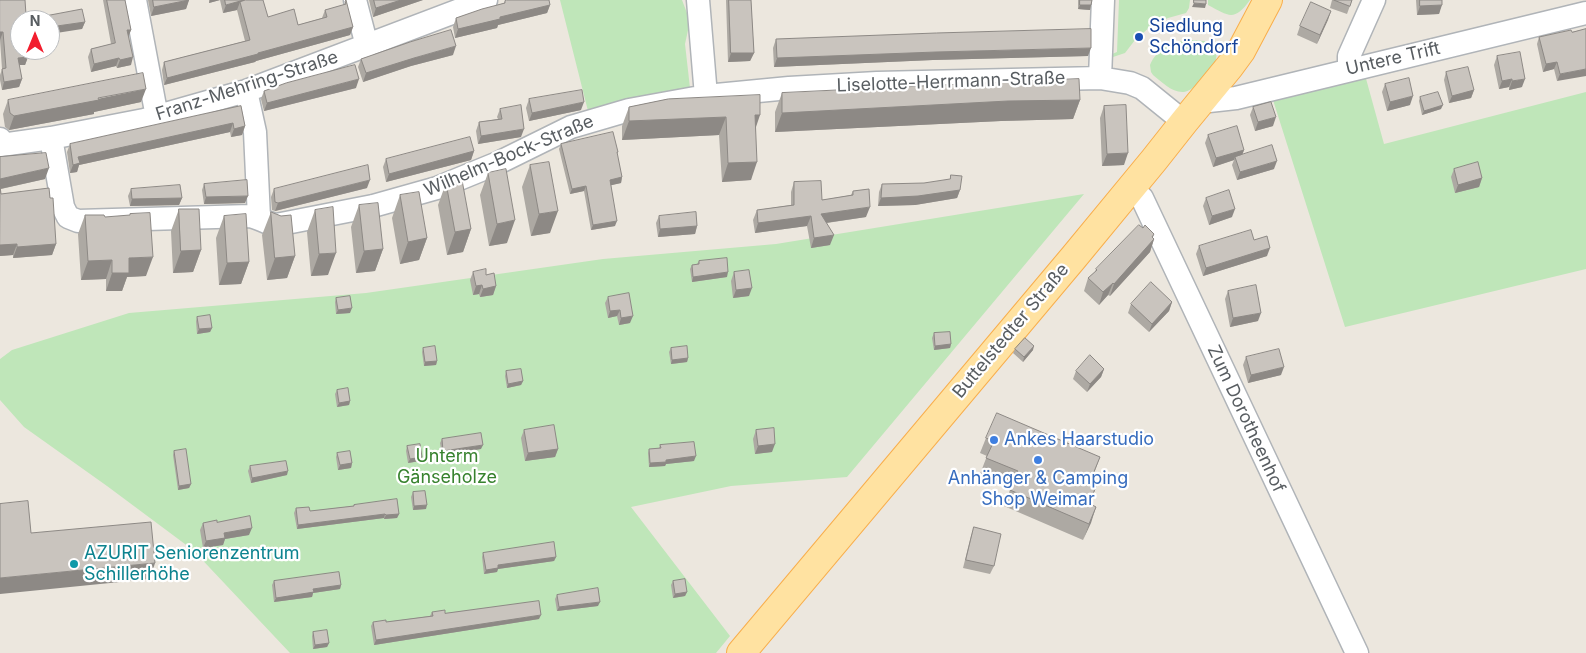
<!DOCTYPE html>
<meta charset="utf-8">
<style>
body{margin:0}
#map{position:relative;width:1586px;height:653px;overflow:hidden;background:#ece7de;font-family:Inter,sans-serif}
canvas{display:block}
.north{position:absolute;left:10px;top:10px;width:50px;height:50px;box-sizing:border-box;background:#fff;border:1px solid #bcbec0;border-radius:50%;rotate:0deg;font-size:14px;font-weight:700;line-height:20px;text-align:center;color:#585d61}
.north::after{content:'';display:block;margin:auto;width:18px;height:22px;background:#f21e2e;clip-path:polygon(50% 0,100% 100%,50% 72%,0 100%)}
</style>
<div id="map">
<canvas width="1586" height="653"></canvas>
<div class="north">N</div>
</div>
<script>
const g = document.querySelector('canvas').getContext('2d');
g.lineJoin = 'round';
function paint(path, color) {
  g.fillStyle = color;
  g.fill(path, 'evenodd');
}
function trace(path, color, width, dash) {
  g.strokeStyle = color;
  g.lineWidth = width;
  g.lineCap = dash ? 'butt' : 'round';
  g.setLineDash(dash || []);
  g.stroke(path);
}
function drawText(font, color, halo, rows, align = 'center') {
  g.font = font + ' Inter,sans-serif';
  g.lineWidth = 4.5;
  g.setLineDash([]);
  g.textBaseline = 'middle';
  g.strokeStyle = halo;
  g.fillStyle = color;
  for (const [text, x, y, turn = 0] of rows) {
    g.save();
    g.translate(x, y);
    g.rotate((+turn || 0) * Math.PI / 180);
    g.textAlign = isNaN(turn) ? turn : align;
    if (halo) g.strokeText(text, 0, 0);
    g.fillText(text, 0, 0);
    g.restore();
  }
}
paint(new Path2D(`
 M560,0H682L690,21L685,44L690,88L588,111Z
 M1119,0H1190L1189,8L1186,13L1168,18L1151,26L1135,40L1125,53L1107,59V56L1117,52Z
 M1208,0H1250C1234,22 1229,16 1208,5Z
 M1191,40L1205,41L1214,45C1216,50 1217,55 1216,60C1213,70 1194,91 1184,92C1172,93 1162,82 1153,75L1151,72L1150,65C1157,48 1174,41 1191,40Z
 M1365,75L1384,144L1586,92V269L1345,327L1273,100Z
 M1084,194L847,477L731,486L631,507L730,636L716,653H290L193,550L107,486L24,427L0,400V359L12,350L129,313L366,293L603,259L776,244Z`), '#bfe6b9');
const minor = new Path2D(`
 M135,0L157,117
 M355,0L367,46
 M698,0L706,96
 M1349,70V56L1374,0
 M1100,78L1103,0
 M246,91L255,132L259,218
 M1200,102L1236,98L1586,13
 M51,138L63,207L68,217L78,221L250,216C259,218 266,223 276,225L373,206L437,188L498,163L571,127L629,110L706,96L789,88L877,83L1100,78L1130,83L1142,88L1184,122
 M0,139L1,145L51,138L144,120L246,91L486,0
 M1131,189L1142,198L1357,653`);
const major = new Path2D(`
 M741,653L1074,257L1154,160L1184,122L1230,66L1241,51L1268,0`);
trace(minor, '#b0b4b8', 25);
trace(major, '#f9ae4b', 30);
trace(minor, '#fff', 22);
trace(major, '#ffe2a1', 28);
paint(new Path2D(`
 M0,0L26,15L45,16L85,22L82,29L20,20L28,57L25,65H19L22,79L19,87L2,90L0,80V75L2,69L0,40Z
 M103,0H125L131,30L128,37L131,65L117,68L116,66L91,72L88,57L91,49L111,44Z
 M148,0H189L186,9L151,16Z
 M209,0H243L268,17L298,25L322,18L325,10L344,5L345,1L353,27L350,35L256,61L255,62L164,85L162,70L164,62L245,41L237,10L223,13L220,0L209,3Z
 M369,0H423L373,17Z
 M726,0H751L754,53L750,61L728,62Z
 M1078,0H1092L1090,10L1078,9Z
 M1332,0H1352L1347,14L1330,8Z
 M1416,0H1442L1439,14L1417,15Z
 M505,1L550,5L547,13L498,25L497,28L455,38L453,27L456,18L504,3Z
 M1331,11L1317,44L1297,35L1300,26Z
 M1586,29L1557,81L1554,69L1543,72L1537,44L1539,37L1572,32Z
 M776,39L1088,56L933,60L774,67L773,48Z
 M453,55L411,66L363,82L358,67L361,59Z
 M1497,56L1522,87L1509,90V87L1499,89L1494,65Z
 M1446,72L1474,90L1471,98L1449,103L1444,80Z
 M1385,84L1410,105L1387,111L1382,92Z
 M356,88L264,111L261,99L264,91Z
 M782,93L1080,100L1073,119L1001,121L775,132V112Z
 M1420,97L1441,109L1422,115L1419,101Z
 M529,99L581,110L529,121L526,108Z
 M668,99L756,127L751,180L722,182L719,135L622,140V126L629,107Z
 M8,100L141,102L94,112V114L9,130L5,127L3,114Z
 M241,106L245,126L242,135L231,137L230,132L79,165L77,172L70,173L67,152L70,144Z
 M1104,106L1124,165L1102,166L1100,118Z
 M1253,107L1273,126L1255,131L1250,115Z
 M500,109L521,137L478,144L476,131L479,122L498,119L497,117Z
 M1208,135L1244,150L1242,155L1274,169L1237,180L1232,165L1234,160L1213,167L1205,143Z
 M561,144L618,152L617,154L622,177L621,183L611,185L615,226L591,230L584,191L570,194L559,149Z
 M474,151L471,160L386,182L383,167L386,159Z
 M0,157L45,179L1,189V194L56,244L52,255L13,258V255L0,256Z
 M530,165L550,233L531,236L522,187Z
 M1454,169L1482,178L1479,187L1455,193L1451,177Z
 M488,173L507,243L489,246L480,195Z
 M794,182L822,200L851,195L853,191L866,217L827,223L830,245L811,248L807,226L755,233L753,220L757,210L791,205V192Z
 M446,183L471,229L463,252L447,255L438,205Z
 M204,184L245,203L204,204L202,190Z
 M882,184L960,190L957,198L915,205L878,206L879,192Z
 M367,188L275,211L272,210L271,197L274,189Z
 M131,189L182,198L179,205L130,206L128,196Z
 M400,195L427,238L419,260L400,264L392,218Z
 M1206,198L1232,217L1209,225L1203,206Z
 M359,205L383,249L375,271L356,273L351,227Z
 M179,209L201,250L193,272L173,273L171,231Z
 M315,210L328,275L311,276L307,232Z
 M271,212L295,256L287,278L267,280L262,235Z
 M85,215L105,217L146,276L127,277L122,291H106V279L81,280L78,234Z
 M224,216L249,262L241,284L219,285L216,238Z
 M659,216L697,226L695,234L658,237L656,223Z
 M1153,238L1154,239L1150,252L1110,296L1108,295L1099,305L1084,291L1088,278L1095,272L1096,269Z
 M1254,240L1267,256L1203,276L1196,254L1199,246Z
 M699,261L727,277L692,282L690,269L692,265L697,264Z
 M473,272L486,275L496,286L493,295L480,297L479,294L473,295L470,280Z
 M734,272L749,296L733,298L731,281Z
 M1228,291L1258,321L1230,327L1225,299Z
 M608,297L630,323L619,325L617,316L608,318L605,303Z
 M336,298L350,313L336,314L335,302Z
 M1172,302L1169,311L1149,332L1128,313L1131,304Z
 M197,317L212,328L210,332L197,334L196,321Z
 M934,333L951,344L950,348L934,350L932,338Z
 M423,348L437,361L436,365L424,366L422,352Z
 M671,348L688,358L687,362L671,364L669,352Z
 M1015,349L1033,350L1023,362L1013,353Z
 M1246,357L1281,375L1248,383L1243,365Z
 M1104,369L1101,377L1087,392L1073,379L1076,371Z
 M506,371L523,381L521,385L507,388L505,376Z
 M337,390L350,401L349,405L337,407L335,394Z
 M524,430L558,449L555,457L525,461L521,438Z
 M756,430L772,452L755,454L753,439Z
 M986,438L1100,457L1092,479V498L1090,504L1096,507L1083,540L1004,506L1011,487L980,474L987,456L980,453Z
 M442,439L481,449L442,455L440,443Z
 M660,445L694,461L666,464L665,466L649,467L648,453L649,449L659,448Z
 M407,446L422,457L420,461L408,463L406,451Z
 M174,451L191,484L189,488L178,490L173,455Z
 M337,453L352,463L351,468L338,470L336,457Z
 M250,466L287,475L251,483L248,471Z
 M413,492L426,509L413,510L411,497Z
 M354,505L399,514L397,518L384,519V518L297,529L294,513L296,508L310,511L353,506Z
 M217,522L249,535L225,539L223,545L203,548L200,530L203,523Z
 M974,527L994,566L990,574L963,568L971,536Z
 M483,553L556,557L554,561L498,569L497,572L484,574L482,557Z
 M274,581L341,585L340,589L313,593L312,597L274,602L272,585Z
 M673,581L687,592L685,596L673,598L671,585Z
 M557,595L598,606L557,611L555,599Z
 M432,612L445,613L539,619L374,645L371,626L373,622H386L430,616Z
 M313,632L329,643L327,647L313,649L312,636Z`), '#ada9a3');
paint(new Path2D(`
 M189,0L186,9L151,16L154,7Z
 M210,0H220L209,3Z
 M244,0L240,2L237,10L223,13L226,5Z
 M401,0H423L373,17L376,8Z
 M1194,3L1206,4L1205,8L1192,7Z
 M550,5L547,13L498,25L497,28L455,38L458,29L500,17Z
 M1080,5H1091L1090,10L1078,9Z
 M1442,5L1439,14L1417,15L1420,6Z
 M1331,11L1328,20L1317,44L1320,35Z
 M85,22L82,29L50,34V27Z
 M353,27L350,35L256,61L255,62L164,85L167,78Z
 M127,30H131L128,38Z
 M0,32H3L0,40Z
 M456,46L453,55L411,66L363,82L366,73L414,58Z
 M1091,48L1088,56L933,60L774,67L777,58L936,52Z
 M731,53H754L750,61L728,62Z
 M28,57L25,65H15L18,58Z
 M133,57L131,65L117,68L120,60Z
 M119,58L116,66L91,72L94,64Z
 M1557,62L1554,69L1543,72L1546,64Z
 M1586,69V76L1557,81L1560,74Z
 M22,79L19,87L2,90L4,82Z
 M359,79L356,88L264,111L267,103Z
 M1512,79L1509,87L1499,89L1502,81Z
 M1525,79L1522,87L1509,90L1512,81Z
 M146,89L141,102L94,112V114L9,130L14,116Z
 M1474,90L1471,98L1449,103L1452,96Z
 M1413,96L1410,105L1387,111L1390,102Z
 M1080,100L1073,119L1001,121L775,132L782,113L1008,101Z
 M584,102L581,110L529,121L532,113Z
 M1443,105L1441,109L1422,115L1424,111Z
 M755,115H760L754,133Z
 M726,117L719,135L622,140L629,121Z
 M1276,117L1273,126L1255,131L1258,122Z
 M233,123L230,132L79,165L77,172L70,173L73,165L78,157Z
 M245,126L242,135L231,137L234,129Z
 M524,129L521,137L478,144L481,136Z
 M1244,150L1241,158L1235,157L1234,160L1213,167L1216,158Z
 M474,151L471,160L386,182L389,174Z
 M1128,153L1124,165L1102,166L1107,154Z
 M1277,161L1274,169L1237,180L1240,172Z
 M757,162L751,180L722,182L728,163Z
 M49,168L45,179L0,189V179Z
 M622,177L621,183L608,186L610,180Z
 M1482,178L1479,187L1455,193L1458,185Z
 M370,180L367,188L275,211L278,203Z
 M586,186L584,191L570,194L572,189Z
 M960,190L957,198L915,205L878,206L881,198Z
 M248,196L245,203L204,204L206,197Z
 M182,198L179,205L130,206L132,199Z
 M870,207L866,217L818,224L821,214Z
 M1235,209L1232,217L1209,225L1212,216Z
 M558,211L550,233L531,236L539,214Z
 M811,216L807,226L755,233L758,223Z
 M515,220L507,243L489,246L497,224Z
 M617,221L615,226L591,230L593,225Z
 M697,226L695,234L658,237L660,229Z
 M471,229L463,252L447,255L455,232Z
 M1154,234L1151,243L1154,239L1150,252L1110,296L1114,284Z
 M834,235L830,245L811,248L814,238Z
 M427,238L419,260L400,264L408,242Z
 M17,244L13,255L0,256V245Z
 M56,244L52,255L13,258L17,247Z
 M1270,248L1267,256L1203,276L1206,268Z
 M383,249L375,271L356,273L364,251Z
 M201,250L193,272L173,273L181,251Z
 M336,253L328,275L311,276L319,254Z
 M295,256L287,278L267,280L275,258Z
 M153,257L146,276L127,277L122,291H106L112,273L129,258Z
 M112,260L106,279L81,280L88,261Z
 M249,262L241,284L219,285L227,263Z
 M728,272L727,277L692,282L693,277Z
 M1113,283L1108,295L1099,305L1103,292Z
 M482,285L479,294L473,295L476,286Z
 M496,286L493,295L480,297L483,289Z
 M752,288L749,296L733,298L736,290Z
 M1172,302L1169,311L1149,332L1152,324Z
 M352,308L350,313L336,314L338,310Z
 M620,310L617,316L608,318L610,311Z
 M1261,313L1258,321L1230,327L1233,318Z
 M633,316L630,323L619,325L621,318Z
 M212,328L210,332L197,334L199,329Z
 M951,344L950,348L934,350L935,346Z
 M1034,346L1033,350L1023,362L1024,357Z
 M688,358L687,362L671,364L672,360Z
 M437,361L436,365L424,366L425,362Z
 M1284,367L1281,375L1248,383L1251,375Z
 M1104,369L1101,377L1087,392L1090,384Z
 M523,381L521,385L507,388L508,384Z
 M350,401L349,405L337,407L339,403Z
 M775,444L772,452L755,454L758,446Z
 M483,445L481,449L442,455L443,451Z
 M558,449L555,457L525,461L528,453Z
 M696,456L694,461L666,464L665,466L649,467L650,463L666,460Z
 M422,457L420,461L408,463L410,459Z
 M352,463L351,468L338,470L340,465Z
 M288,471L287,475L251,483L252,478Z
 M1098,482L1092,498L1083,519L1089,503Z
 M191,484L189,488L178,490L179,486Z
 M427,505L426,509L413,510L414,506Z
 M1096,507L1091,523L1083,540L1089,524Z
 M385,514L384,518L297,529L298,525Z
 M399,514L397,518L384,519L386,515Z
 M252,528L249,535L225,539L223,545L203,548L206,541L224,533Z
 M556,557L554,561L498,569L497,572L484,574L486,570L498,565Z
 M155,563L150,579L0,594V578Z
 M341,585L340,589L313,593L312,597L274,602L276,598L313,589Z
 M687,592L685,596L673,598L675,594Z
 M600,602L598,606L557,611L559,607Z
 M541,615L539,619L374,645L376,640Z
 M329,643L327,647L313,649L315,645Z`), '#8d8985');
const building = new Path2D(`
 M0,0H25L26,15L45,13V16L82,9L85,22L50,27V20H20V50H28V57L18,58L22,79L4,82L2,69L6,68L3,32H0Z
 M107,0H125L131,30H127L133,57L120,60L119,58L94,64L91,49L115,43Z
 M153,0H189L154,7Z
 M225,0H244L226,5Z
 M246,0H263L268,17L294,9L298,25L327,17L325,10L346,4L345,1L346,0L353,27L258,53V54L167,78L164,62L250,40L240,2Z
 M374,0H401L376,8Z
 M507,0H549L550,5L500,17V19L458,29L456,18L482,9L505,3V1Z
 M729,0H751L754,53H731Z
 M1080,0H1092L1091,5H1080Z
 M1194,0H1206V4L1194,3Z
 M1334,0H1352L1350,6Z
 M1420,0H1442V5L1420,6Z
 M1311,2L1331,11L1320,35L1300,26Z
 M1091,29V48L936,52L777,58L776,39L936,33Z
 M1586,29V69L1560,74L1557,62L1546,64L1539,37L1571,30L1572,32Z
 M451,30L456,46L414,58L366,73L361,59L410,42Z
 M1520,52L1525,79L1512,81V79L1502,81L1497,56Z
 M355,65L359,79L267,103L264,91L286,83Z
 M1468,67L1474,90L1452,96L1446,72Z
 M143,73L146,89L98,98L99,100L14,116L10,113L8,100Z
 M1409,78L1413,96L1390,102L1385,84Z
 M1079,79L1080,100L1008,101L782,113V93Z
 M582,90L584,102L532,113L529,99Z
 M1438,92L1443,105L1424,111L1420,97Z
 M760,95V115H755L757,162L728,163L726,117L629,121V107L668,99Z
 M1271,102L1276,117L1258,122L1253,107Z
 M521,105L524,129L481,136L479,122L502,119L500,109Z
 M1126,105L1128,153L1107,154L1104,106Z
 M241,106L245,126L234,129L233,123L78,157L80,163L73,165L70,144Z
 M1237,126L1244,150L1216,158L1208,135Z
 M613,132L618,152H617L622,177L610,180L617,221L593,225L586,186L572,189L561,144Z
 M470,137L474,151L389,174L386,159Z
 M1272,145L1277,161L1240,172L1235,157Z
 M46,153L49,168L0,179V157Z
 M549,162L558,211L539,214L530,165Z
 M1478,162L1482,178L1458,185L1454,169Z
 M368,165L370,180L278,203L275,202L274,189Z
 M506,169L515,220L497,224L488,173Z
 M951,175L962,176L960,190L918,196L881,198L882,184L924,183L950,179Z
 M247,180L248,196L206,197L204,184Z
 M462,180L471,229L455,232L446,183Z
 M821,181L822,200L853,195V191L869,189L870,207L821,214L834,235L814,238L811,216L758,223L757,210L794,205V182Z
 M180,185L182,198L132,199L131,189Z
 M0,186L1,194L49,188L50,198H53L56,244L17,247V244L0,245Z
 M1229,190L1235,209L1212,216L1206,198Z
 M419,192L427,238L408,242L400,195Z
 M378,203L383,249L364,251L359,205Z
 M333,207L336,253L319,254L315,210Z
 M179,209H199L201,250L181,251Z
 M271,212L281,216L291,215L295,256L275,258Z
 M696,212L697,226L660,229L659,216Z
 M150,213L153,257L129,258V273H112V260L88,261L85,215H104L105,217L130,215V214Z
 M246,214L249,262L227,263L224,216Z
 M1139,225L1143,228L1145,225L1154,234L1152,237L1154,239L1114,284L1113,283L1103,292L1088,278L1097,270L1096,269Z
 M1251,230L1254,240L1267,236L1270,248L1206,268L1199,246Z
 M727,258L728,272L693,277L692,265L699,264V261Z
 M486,269V275L494,273L496,286L483,289L482,285L476,286L473,272Z
 M749,270L752,288L736,290L734,272Z
 M1151,282L1172,302L1152,324L1131,304Z
 M1256,285L1261,313L1233,318L1228,291Z
 M629,293L633,316L621,318L620,310L610,311L608,297Z
 M350,296L352,308L338,310L336,298Z
 M210,315L212,328L199,329L197,317Z
 M950,332L951,344L935,346L934,333Z
 M1025,338L1034,346L1024,357L1015,349Z
 M435,346L437,361L425,362L423,348Z
 M687,346L688,358L672,360L671,348Z
 M1279,349L1284,367L1251,375L1246,357Z
 M1090,355L1104,369L1090,384L1076,371Z
 M521,369L523,381L508,384L506,371Z
 M348,388L350,401L339,403L337,390Z
 M997,413L1100,457L1091,479L1098,482L1089,503L1096,507L1089,524L1010,490L1018,471L986,458L994,441L986,438Z
 M554,425L558,449L528,453L524,430Z
 M774,428L775,444L758,446L756,430Z
 M481,433L483,445L443,451L442,439Z
 M694,442L696,456L666,460V462L650,463L649,449L661,448L660,445Z
 M420,444L422,457L410,459L407,446Z
 M186,449L191,484L179,486L174,451Z
 M350,451L352,463L340,465L337,453Z
 M286,461L288,471L252,478L250,466Z
 M425,491L427,505L414,506L413,492Z
 M397,499L399,514L386,515L385,514L298,525L296,508L309,507L310,511L354,506V505Z
 M28,501L31,533L151,522L155,563L0,578V504Z
 M250,516L252,528L224,533L225,538L206,541L203,523L217,520V522Z
 M974,527L1001,534L994,566L966,560Z
 M554,542L556,557L498,565V568L486,570L483,553Z
 M339,572L341,585L313,589L314,592L276,598L274,581Z
 M685,579L687,592L675,594L673,581Z
 M598,588L600,602L559,607L557,595Z
 M539,601L541,615L376,640L373,622L386,620V622L433,616L432,612L445,610V613Z
 M327,630L329,643L315,645L313,632Z`);
paint(building, '#c9c4be');
trace(building, '#8d8985', 1);
for (const [x, y, r, color] of [
 [1139,37,5,"#1a4fb4"],
 [994,440,5,"#3f7fe0"],
 [1038,460,5,"#3f7fe0"],
 [74,564,5,"#0f9aa8"]
]) {
  const dot = new Path2D();
  dot.arc(x, y, r, 0, 2 * Math.PI);
  g.fillStyle = color;
  g.fill(dot);
  trace(dot, '#fff', 2);
}
drawText('18px', '#164399', '#fff', [
 ["Siedlung",1149,27],
 ["Schöndorf",1149,48]
], 'left');
drawText('18px', '#585d61', '#fff', [
 ["Untere Trift",1393,59,-13],
 ["Liselotte-Herrmann-Straße",951,82,-2],
 ["Franz-Mehring-Straße",247,86,-18],
 ["Wilhelm-Bock-Straße",509,156,-23],
 ["Buttelstedter Straße",1011,331,-50],
 ["Zum Dorotheenhof",1246,419,65]
]);
drawText('18px', '#366cbe', '#fff', [
 ["Ankes Haarstudio",1004,440],
 ["Anhänger & Camping",1038,479,"center"],
 ["Shop Weimar",1038,500,"center"]
], 'left');
drawText('18px', '#37822e', '#fff', [
 ["Unterm",447,457],
 ["Gänseholze",447,478]
]);
drawText('18px', '#0d838f', '#fff', [
 ["AZURIT Seniorenzentrum",84,554],
 ["Schillerhöhe",84,575]
], 'left');
</script>
